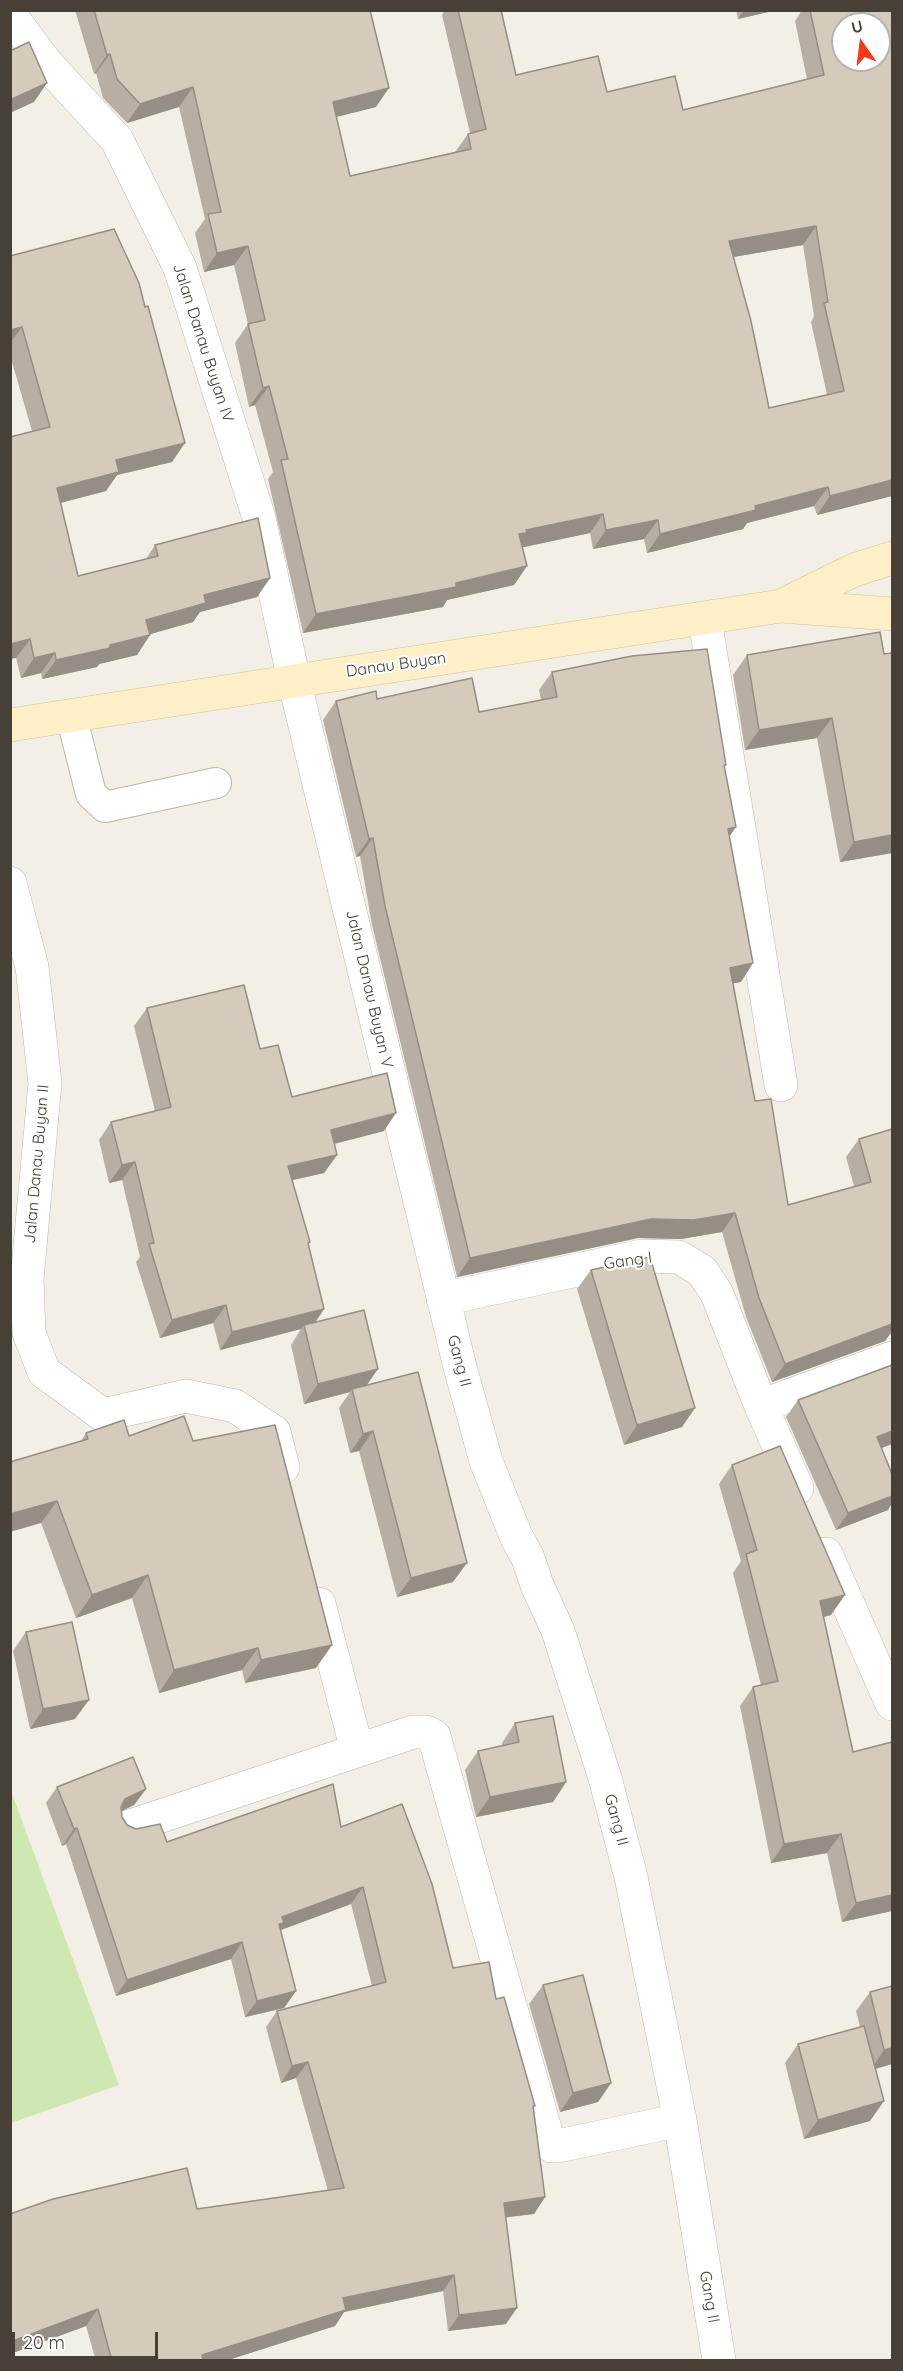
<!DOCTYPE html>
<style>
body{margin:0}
#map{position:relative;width:903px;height:2371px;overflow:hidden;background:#f3efe7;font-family:Quicksand,sans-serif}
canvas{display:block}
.frame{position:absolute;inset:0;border:12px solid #464036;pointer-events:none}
.north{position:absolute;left:831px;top:12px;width:60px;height:60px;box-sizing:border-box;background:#fff;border:2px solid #b5b3af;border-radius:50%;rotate:346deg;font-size:16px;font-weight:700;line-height:24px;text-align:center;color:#464036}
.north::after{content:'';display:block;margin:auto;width:21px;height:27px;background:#f53a1c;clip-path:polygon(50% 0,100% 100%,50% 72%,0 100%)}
.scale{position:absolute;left:12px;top:2332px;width:146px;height:27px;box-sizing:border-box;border:3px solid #464036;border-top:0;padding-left:8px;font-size:18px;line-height:21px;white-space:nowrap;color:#464036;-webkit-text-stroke:4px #fff;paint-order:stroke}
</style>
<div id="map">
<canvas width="903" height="2371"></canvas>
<div class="frame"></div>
<div class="north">U</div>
<div class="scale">20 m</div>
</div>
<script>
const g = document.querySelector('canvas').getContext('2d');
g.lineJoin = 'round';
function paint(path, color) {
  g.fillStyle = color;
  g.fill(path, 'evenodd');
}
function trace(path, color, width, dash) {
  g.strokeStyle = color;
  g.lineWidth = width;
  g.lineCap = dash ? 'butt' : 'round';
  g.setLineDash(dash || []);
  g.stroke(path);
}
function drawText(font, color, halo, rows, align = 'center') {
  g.font = font + ' Quicksand,sans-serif';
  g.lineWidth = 4.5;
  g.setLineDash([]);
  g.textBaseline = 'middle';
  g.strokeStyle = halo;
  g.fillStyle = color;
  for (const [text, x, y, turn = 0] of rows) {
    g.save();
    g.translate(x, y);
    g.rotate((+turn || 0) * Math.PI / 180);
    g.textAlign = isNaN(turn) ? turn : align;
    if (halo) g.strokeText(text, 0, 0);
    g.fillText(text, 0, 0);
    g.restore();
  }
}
paint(new Path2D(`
 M10,1788L119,2085L11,2123H10Z`), '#cfe7b1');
const lane = new Path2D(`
 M71,715L91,794L105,807L216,783`);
const street = new Path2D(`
 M10,15L46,63L117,140L180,268L259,518L294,680L460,1367L486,1461L516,1536L528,1558L537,1585L558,1631L605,1778L631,1877L680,2120L719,2360
 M705,620L781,1085
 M10,883L32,967L45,1083L27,1279L29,1333L44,1372L103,1415L186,1396L235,1406L274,1432L283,1467
 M443,1299L642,1256L679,1257L702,1271L717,1294L761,1406L797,1488
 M761,1406L892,1358
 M826,1554L892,1704
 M319,1604L357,1750
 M128,1827L413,1732H426L434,1736L549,2143L552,2146L563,2145L680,2120`);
const secondary = new Path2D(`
 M781,606L854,570L892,558
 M10,725L781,606L892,614`);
trace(lane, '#beb7aa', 32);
trace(street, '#beb7aa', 34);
trace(secondary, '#d2c298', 34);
trace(lane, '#fff', 30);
trace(street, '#fff', 33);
trace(secondary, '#fdefc7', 33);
paint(new Path2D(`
 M75,10H370L376,107L336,117L350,176L455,152L468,134L470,133L442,15L445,10H501L516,75L607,92L683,110L807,79L795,21L802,10H892V496L817,515L814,506L747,523L743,529L647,553L644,539L593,549L590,533L523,547L527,566L514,585L447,600L443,607L303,633L268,479L273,472L255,405L249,407L235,343L248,324L234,265L204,272L195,233L205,219L179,107L127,123L103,98L96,73L94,74ZM803,245L814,316L811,322L827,395L769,408L733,257Z
 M736,10H777L738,19Z
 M10,256L172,462L117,475L106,491L61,503L78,576L146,559L155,545L270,578L257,597L200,612L193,622L150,634L137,655L99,664L97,667L42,679L41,673L21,678L16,658L32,431L10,355Z
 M880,632L892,853L840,862L817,738L745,750L733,675L747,655Z
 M552,672L724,767L741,982L733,983L755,1101L788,1205L854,1186L846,1157L859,1139L892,1129V1333L890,1334L885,1341L772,1382L746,1317L722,1232L681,1239L638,1238L457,1277L372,925L360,856L356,857L323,720L336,701L377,699L479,712L541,700L539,690Z
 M147,1008L260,1049L292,1097L384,1131L334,1144L337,1155L324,1173L292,1180L324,1309L315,1323L367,1385L453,1582L397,1597L359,1451L350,1453L339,1408L350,1392L304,1404L291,1345L301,1329L220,1350L213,1323L160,1338L136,1262L140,1257L122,1180L109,1183L99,1140L111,1122L155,1111L134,1026Z
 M591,1270L682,1427L624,1445L577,1289Z
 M892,1365V1444L882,1448L892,1474V1503L888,1510L836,1530L786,1417L798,1400Z
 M86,1433L193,1441L332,1645L316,1668L245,1683L242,1670L159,1693L132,1598L76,1618L41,1523L81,1441Z
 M732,1465L831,1615L824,1617L853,1752L892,1911L842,1922L827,1853L771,1863L740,1706L753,1687L761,1685L733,1573L741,1561L719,1484Z
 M26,1632L75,1719L30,1729L13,1651Z
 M515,1723L566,1782L553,1802L476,1817L465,1770L478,1751L502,1746V1743Z
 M57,1787L146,1789L134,1805L121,1811L122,1817L127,1825L167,1842L341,1827L453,1968L496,1999L535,2106L534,2108L545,2197L534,2214L506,2217V2324L448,2331L443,2291L344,2312L335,2326L225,2361H96L86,2326L10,2354L197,2209L328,2191L296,2078L281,2083L266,2027L277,2011L372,1986L351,1904L280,1930L296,1991L284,2008L245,2017L231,1959L116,1996L66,1844L62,1846L46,1803Z
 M543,1985L611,2083L598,2102L560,2112L529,2004Z
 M892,1986V2064L875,2069L870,2121L804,2139L785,2063L798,2044L860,2027L856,2011L870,1992Z`), '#b7afa3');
paint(new Path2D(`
 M744,10H777L738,19Z
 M110,54L96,73L94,74L107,55Z
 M47,83L34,102L10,113V100Z
 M193,87L179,107L127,123L140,104Z
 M389,88L376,107L320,121L333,102Z
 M816,226L803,245L716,260L729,241Z
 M248,246L234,265L204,272L217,253Z
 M22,327L10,343V330Z
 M269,386L255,405L249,407L263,388Z
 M185,443L172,462L117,475L106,491L44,507L57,488L116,460Z
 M892,480V496L817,515L830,496Z
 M828,487L814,506L747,523L743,529L647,553L660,534L755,506Z
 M603,514L590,533L515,549L519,534L526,530Z
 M658,520L644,539L593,549L606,530Z
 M527,566L514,585L447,600L443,607L303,633L316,614Z
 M270,578L257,597L200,612L193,622L133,639L146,620L204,595Z
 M150,635L137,655L99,664L97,667L42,679L56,660Z
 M30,639L16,658L10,659V644Z
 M55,653L41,673L21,678L34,658Z
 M832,718L817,738L745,750L759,730Z
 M736,827L723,846L728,829Z
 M892,835V853L840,862L854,842Z
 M373,838L360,856L356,857L369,839Z
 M753,963L741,982L717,986L730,968Z
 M396,1113L384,1131L318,1148L331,1130Z
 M337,1155L324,1173L275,1184L288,1166Z
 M135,1162L122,1180L109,1183L122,1165Z
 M735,1213L722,1232L681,1239L638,1238L457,1277L470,1258L651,1219Z
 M226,1305L213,1323L160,1338L172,1320Z
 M324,1309L312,1327L304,1325L301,1329L220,1350L232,1332Z
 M892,1323V1333L890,1334L885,1341L772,1382L785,1364Z
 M378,1369L364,1389H352L350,1392L304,1404L318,1384Z
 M695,1408L682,1427L624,1445L637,1425Z
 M373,1431L359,1451L350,1453L363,1434Z
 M892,1431V1444L865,1454L877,1437Z
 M892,1496V1503L888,1510L836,1530L848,1513Z
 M57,1501L41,1523L10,1532V1514Z
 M467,1563L453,1582L397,1597L411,1578Z
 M148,1575L132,1598L76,1618L92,1595Z
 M845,1595L831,1615L807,1621L820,1601Z
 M332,1645L316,1668L245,1683L261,1660Z
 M258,1648L242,1670L159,1693L174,1670Z
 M89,1700L75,1719L30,1729L43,1709Z
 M566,1782L553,1802L476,1817L490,1797Z
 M146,1789L134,1805L114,1815L125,1799Z
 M77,1828L66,1844L62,1846L74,1829Z
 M841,1834L827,1853L771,1863L784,1844Z
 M363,1887L351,1904L273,1933L282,1917Z
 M892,1895V1911L842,1922L856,1903Z
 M242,1942L231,1959L116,1996L127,1980Z
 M296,1991L284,2008L245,2017L257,2001Z
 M892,2048V2064L871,2070L884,2050Z
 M308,2062L296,2078L281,2083L292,2066Z
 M611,2083L598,2102L560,2112L573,2093Z
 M884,2101L870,2121L804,2139L818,2120Z
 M545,2197L534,2214L493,2219L504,2203Z
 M454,2275L443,2291L344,2312L335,2326L225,2361H198L202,2355L343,2298Z
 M517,2308L506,2324L448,2331L459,2315Z
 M98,2309L86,2326L10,2354V2342Z`), '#958e84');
const building = new Path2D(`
 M94,10H370L389,88L333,102L350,176L471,149L468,134L486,129L458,10H501L516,75L598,56L607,92L675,76L683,110L824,75L810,10H892V480L830,496L828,487L755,506L756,510L660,534L658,520L606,530L603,514L526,530L527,533L519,534L527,566L456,583V587L316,614L281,460L288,459L269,386L263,388L248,324L265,320L248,246L217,253L208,214L221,212L193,87L140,104L117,79L110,54L107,55ZM843,24H879V60H843ZM816,226L828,302L824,303L844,391L769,408L751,321L729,241Z
 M29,42L47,83L10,100V51Z
 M114,229L139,283L145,307L148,306L185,443L116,460L119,472L57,488L78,576L158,556L155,545L258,518L270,578L204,595L206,603L146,620L150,635L110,645V648L56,660L55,653L34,658L30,639L10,644V437L50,427L22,327L10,330V256Z
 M880,632L884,654L892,653V835L854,842L832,718L759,730L747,655Z
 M707,649L726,765H724L736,827L728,829L753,963L730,968L755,1101L771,1099L788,1205L871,1182L859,1139L892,1129V1324L785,1364L759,1298L735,1213L694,1220L651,1219L470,1258L385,906L373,838L369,839L336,701L376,691L377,699L472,678L479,712L557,697L552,672L632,656Z
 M244,985L260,1049L278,1045L292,1097L387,1073L396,1113L331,1130L337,1155L288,1166L310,1242L308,1243L324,1309L232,1332L226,1305L172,1320L149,1244L154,1243L135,1162L122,1165L111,1122L171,1107L147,1008Z
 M650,1257L695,1408L637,1425L591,1270Z
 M364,1310L378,1369L318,1384L304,1325Z
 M892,1365V1431L877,1437L892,1474V1496L848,1513L798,1400Z
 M418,1372L467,1563L411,1578L373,1431L363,1434L352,1389Z
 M184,1416L193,1441L275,1425L332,1645L261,1660L258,1648L174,1670L148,1575L92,1595L57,1501L10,1514V1462L88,1439L86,1433L124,1420L129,1436Z
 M780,1446L845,1595L820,1601L853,1752L892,1742V1895L856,1903L841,1834L784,1844L753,1687L778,1681L746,1554L757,1550L732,1465Z
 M72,1622L89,1700L43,1709L26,1632Z
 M553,1716L566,1782L490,1797L478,1751L519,1742L515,1723Z
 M133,1757L146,1789L125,1799L121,1807L122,1817L127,1825L136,1829L160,1824L167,1842L333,1784L341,1827L402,1804L432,1884L453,1968L489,1962L496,1999L504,1997L535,2106H533L545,2197L504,2203L517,2308L459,2315L454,2275L343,2298L346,2310L202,2355L203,2361H112L98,2309L10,2342V2214L53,2199L187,2168L197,2209L344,2188L308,2062L292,2066L277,2011L386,1982L363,1887L282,1917L284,1923L279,1924L296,1991L257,2001L242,1942L127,1980L77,1828L74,1829L57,1787Z
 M583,1975L611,2083L573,2093L543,1985Z
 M892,1986V2048L884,2050L870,1992Z
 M864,2026L884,2101L818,2120L798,2044Z`);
paint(building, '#d5cbbd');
trace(building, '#958e84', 1.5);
drawText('16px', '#464036', '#fff', [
 ["Jalan Danau Buyan IV",203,343,72],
 ["Danau Buyan",396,665,-8],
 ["Jalan Danau Buyan V",369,989,77],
 ["Jalan Danau Buyan II",37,1164,-85],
 ["Gang I",628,1261,-8],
 ["Gang II",459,1361,75],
 ["Gang II",616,1820,75],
 ["Gang II",709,2297,80]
]);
</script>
